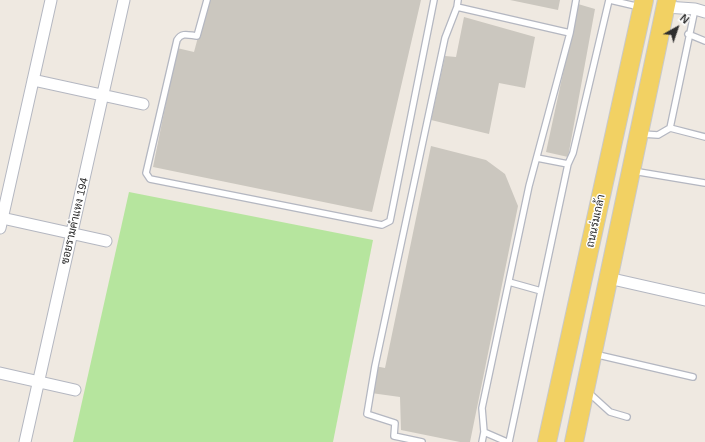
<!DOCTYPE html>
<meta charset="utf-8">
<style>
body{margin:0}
#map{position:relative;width:705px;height:442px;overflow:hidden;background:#efe9e1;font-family:Arial,sans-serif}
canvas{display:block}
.north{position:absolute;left:657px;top:8px;width:40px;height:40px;-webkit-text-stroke:3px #fff;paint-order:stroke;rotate:40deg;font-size:11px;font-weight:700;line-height:16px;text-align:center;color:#2e2e2e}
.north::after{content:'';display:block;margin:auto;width:14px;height:18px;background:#2e2e2e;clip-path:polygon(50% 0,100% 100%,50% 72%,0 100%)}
</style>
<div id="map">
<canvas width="705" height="442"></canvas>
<div class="north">N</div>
</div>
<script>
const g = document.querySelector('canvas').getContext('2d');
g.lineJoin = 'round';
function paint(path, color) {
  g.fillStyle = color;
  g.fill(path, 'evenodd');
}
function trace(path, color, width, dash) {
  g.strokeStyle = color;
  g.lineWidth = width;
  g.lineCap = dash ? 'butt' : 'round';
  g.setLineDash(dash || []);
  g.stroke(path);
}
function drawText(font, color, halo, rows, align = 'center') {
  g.font = font + ' Arial,Sarabun,sans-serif';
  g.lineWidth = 3;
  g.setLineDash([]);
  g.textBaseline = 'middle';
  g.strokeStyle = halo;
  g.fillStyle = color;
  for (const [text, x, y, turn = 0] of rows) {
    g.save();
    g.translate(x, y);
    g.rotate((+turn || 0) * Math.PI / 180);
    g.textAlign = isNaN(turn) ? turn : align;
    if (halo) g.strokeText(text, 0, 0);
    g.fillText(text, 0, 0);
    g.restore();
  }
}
paint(new Path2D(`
 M129,192L373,240L333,442H73Z`), '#b6e59e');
paint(new Path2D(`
 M208,0H421L372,212L153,167L177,48L194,52Z
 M510,0H560L558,10Z
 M578,4L595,9L568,157L546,152Z
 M464,17L535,37L525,88L499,83L489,134L431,120L445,56L456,57Z
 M431,146L486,160L505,174L518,206L470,442H460L401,430L400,397L371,393L375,366L385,368Z`), '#cbc7bf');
const service = new Path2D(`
 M207,0L197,36C188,35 182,32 177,40L146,173L150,179L382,225L390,221L434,0
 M458,0L457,7L570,33
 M610,0L640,7
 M688,34L705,41
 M670,128L705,137
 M642,134L658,135L670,128L695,9
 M537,158L568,164
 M633,171L705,183
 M509,282L541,291
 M594,354L693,377
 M588,392L610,412L627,417
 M422,442L394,436L395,423L367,414L375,366L445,38L457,7
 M482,442L484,432
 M507,442L484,432L482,408L529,186L570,33L576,0
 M509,442L568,164L573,153L609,0`);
const minor = new Path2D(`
 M666,7L695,9L705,12
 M33,80L143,104
 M2,218L106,241
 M0,228L51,0
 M608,278L705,300
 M0,373L75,390
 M25,442L124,0`);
const primary = new Path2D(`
 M547,442L644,0
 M574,442L667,0`);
trace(service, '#b4b7c1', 8);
trace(minor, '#b4b7c1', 13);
trace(primary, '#c9c9c9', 20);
trace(service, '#fff', 5.5);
trace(minor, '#fff', 11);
trace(primary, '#f2d163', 18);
drawText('11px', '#2e2e2e', '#fff', [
 ["ซอยรามคำแหง 194",75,221,-77],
 ["ถนนร่มเกล้า",596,221,-78]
]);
</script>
